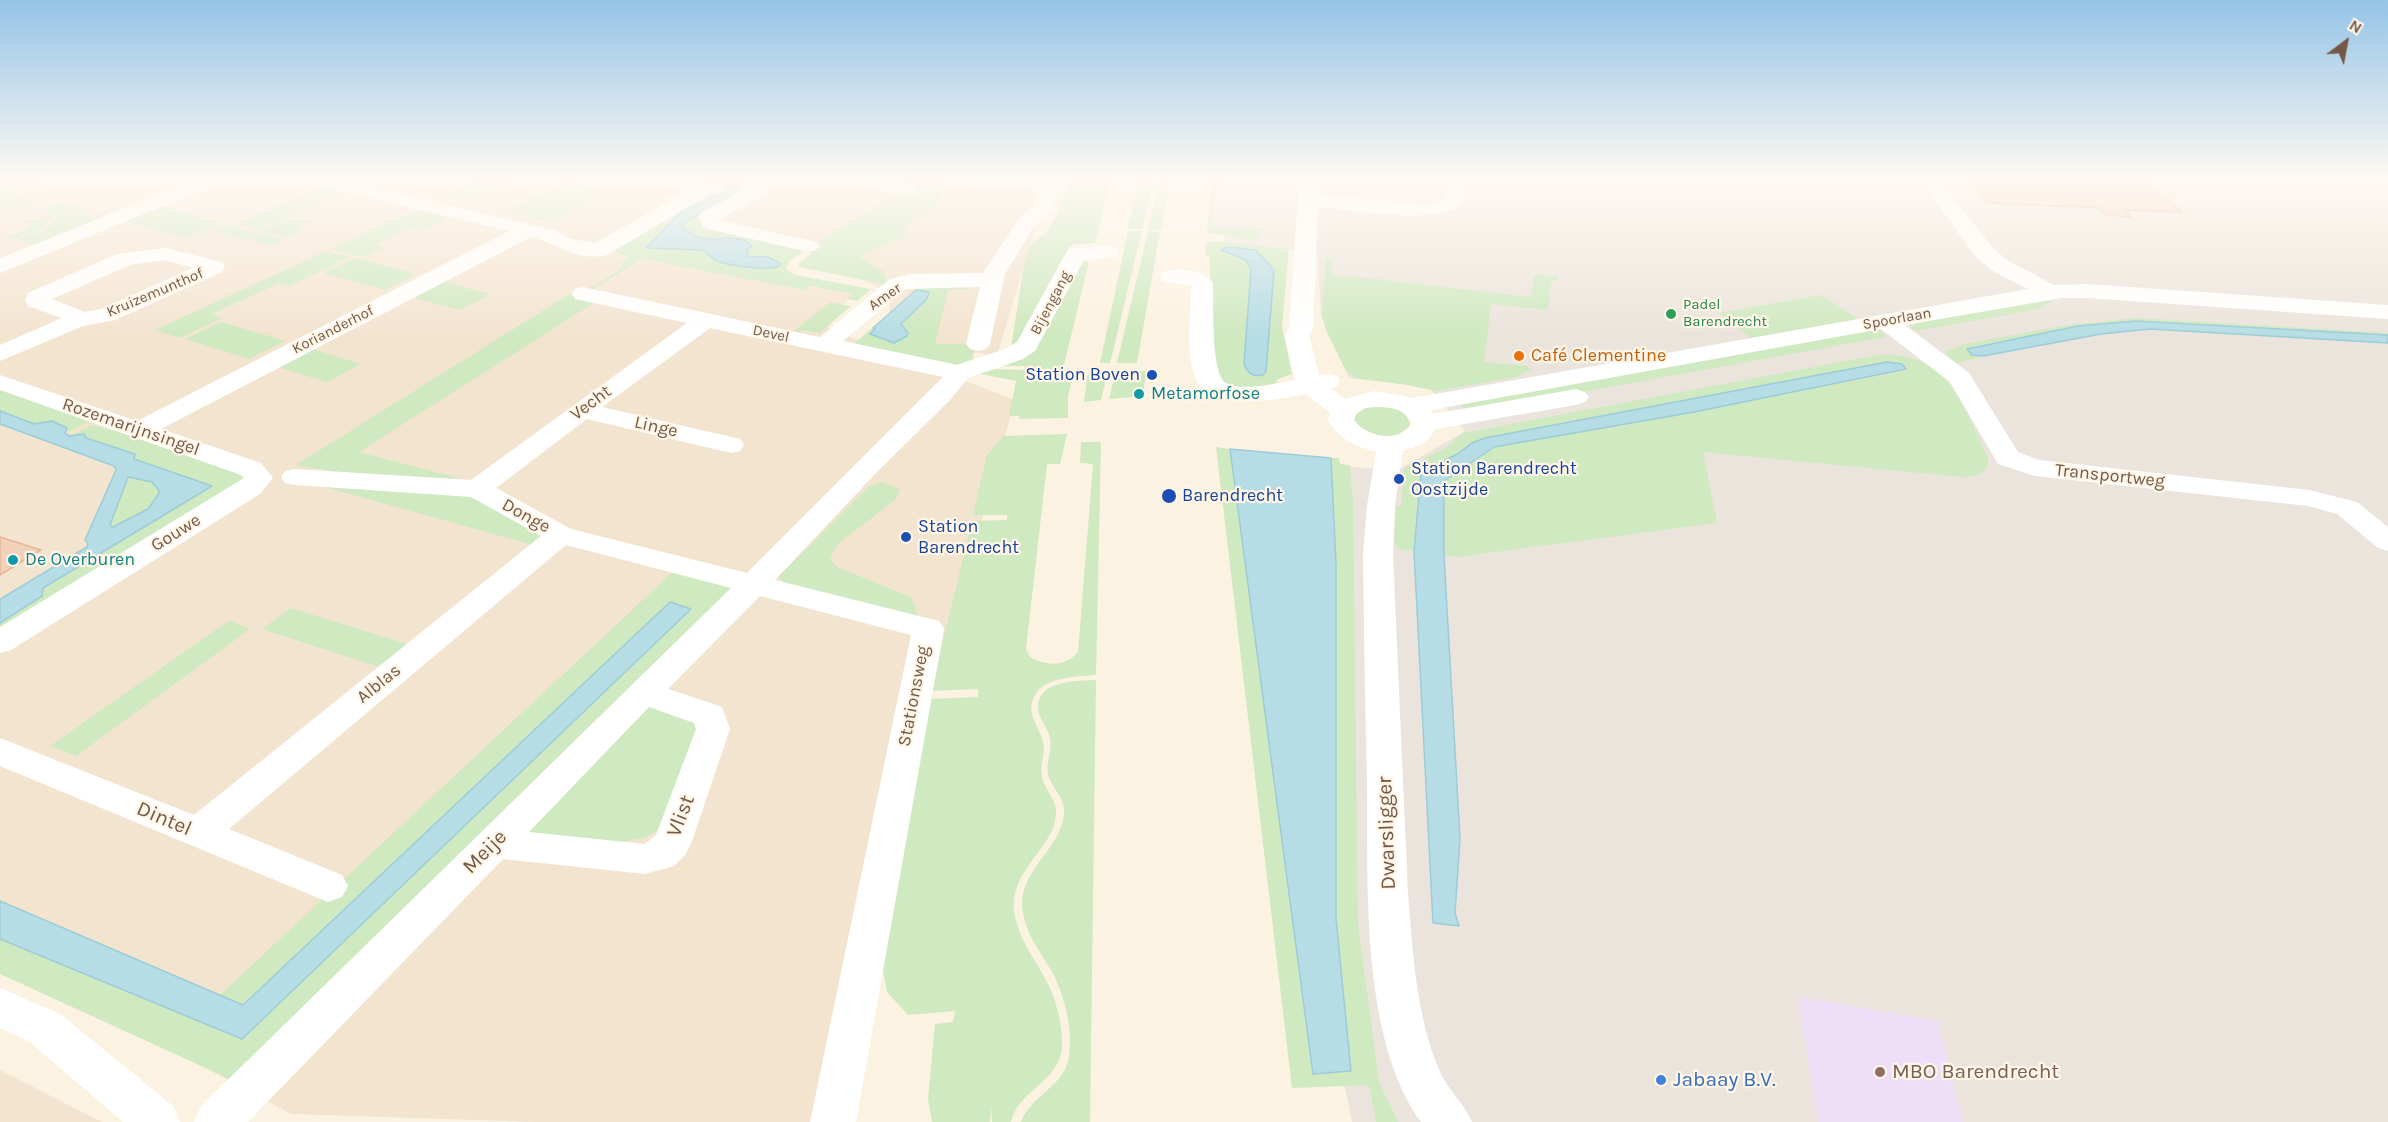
<!DOCTYPE html>
<meta charset="utf-8">
<style>
body{margin:0}
#map{position:relative;width:2388px;height:1122px;overflow:hidden;background:#fcf2e1;font-family:Karla,sans-serif}
canvas{display:block}
.north{position:absolute;left:2316px;top:12px;width:60px;height:60px;-webkit-text-stroke:4px #fff6e7;paint-order:stroke;rotate:32deg;font-size:16px;font-weight:700;line-height:24px;text-align:center;color:#735948}
.north::after{content:'';display:block;margin:auto;width:21px;height:27px;background:#735948;clip-path:polygon(50% 0,100% 100%,50% 72%,0 100%)}
</style>
<div id="map">
<canvas width="2388" height="1122"></canvas>
<div class="north">N</div>
</div>
<script>
const g = document.querySelector('canvas').getContext('2d');
g.lineJoin = 'round';
function paint(path, color) {
  g.fillStyle = color;
  g.fill(path, 'evenodd');
}
function trace(path, color, width, dash) {
  g.strokeStyle = color;
  g.lineWidth = width;
  g.lineCap = dash ? 'butt' : 'round';
  g.setLineDash(dash || []);
  g.stroke(path);
}
function drawText(font, color, halo, rows, align = 'center') {
  g.font = font + ' Karla,sans-serif';
  g.lineWidth = 4.5;
  g.setLineDash([]);
  g.textBaseline = 'middle';
  g.strokeStyle = halo;
  g.fillStyle = color;
  for (const [text, x, y, turn = 0] of rows) {
    g.save();
    g.translate(x, y);
    g.rotate((+turn || 0) * Math.PI / 180);
    g.textAlign = isNaN(turn) ? turn : align;
    if (halo) g.strokeText(text, 0, 0);
    g.fillText(text, 0, 0);
    g.restore();
  }
}
paint(new Path2D(`
 M0,180H650L700,190L596,248L851,294L828,328L1015,400L814,1122H536L291,1114L0,958Z
 M750,180H1050L997,356L888,340L890,293L801,249L694,221Z
 M0,1070L102,1122H0Z`), '#f3e4d0');
paint(new Path2D(`
 M1217,180H2388V1122H1352L1307,900L1323,465L1398,470L1465,431L1429,387L1349,378L1321,316L1317,253L1223,242L1225,237L1209,228Z`), '#ebe4dc');
paint(new Path2D(`
 M1798,997L1938,1021L1963,1122H1818Z`), '#efdef8');
paint(new Path2D(`
 M0,180H42L9,191L45,203L42,204L27,198L22,200L38,205L30,208L18,203L0,209V204L15,201L0,203Z
 M480,180H514L467,202L443,197Z
 M910,180H944L939,205L907,224L903,237L859,256L884,272L888,285L799,267V263L815,251V245L906,186L910,184L905,182Z
 M1070,180H1111L1095,243L1075,244L1069,247L1064,264L1021,345L1011,348L1024,263L1029,246L1047,231L1058,212Z
 M1138,180H1154L1142,229H1128Z
 M1160,180H1170L1161,230L1148,229Z
 M1212,180H1217L1211,227L1260,230L1259,241L1209,233L1207,229Z
 M565,182L608,191L549,222L505,211Z
 M323,186L346,192L259,230L235,224Z
 M754,186L704,216L804,251L790,261L786,267L788,271L797,275L881,291L870,290L857,301L847,299L852,294L810,286L804,290L642,259L592,290L588,289L618,271L623,261L629,257L609,250L709,192L725,190L680,213L646,248L702,250L708,252L717,261L770,269L768,257L746,254L751,243L732,238L703,239L682,227L687,221L741,191V188Z
 M58,203L80,206L53,216L43,228L15,239L6,237L24,231L32,225L27,223L49,215L37,210Z
 M82,207L88,208L79,212L95,217L104,213L110,214L38,246L17,240L47,229L57,216Z
 M161,207L220,223L184,238L125,221Z
 M417,209L448,218L421,231L410,228L375,245L383,248L363,257L331,249Z
 M293,217L311,222L296,228L303,230L287,237L262,231Z
 M223,224L283,239L270,245L209,229Z
 M1128,231H1142L1110,363H1100Z
 M1148,231L1160,232L1137,363H1117Z
 M1212,241L1289,249L1282,327L1292,374L1276,380L1278,383C1258,387 1231,394 1216,377L1209,257L1205,256L1206,242ZM1227,247L1256,250L1244,364L1252,269L1246,260L1228,254Z
 M326,251L351,257L290,286L280,283L212,314L222,318L180,338L155,330Z
 M355,258L416,274L385,290L323,273Z
 M1326,258L1332,259L1331,274L1531,297L1534,274L1558,276V280H1551L1548,310L1491,304L1484,362L1528,366L1531,369L1517,377L1436,391L1407,385L1355,378L1345,369L1326,330L1322,315Z
 M1081,261L1089,262L1063,369L1075,370L1068,396V418L1019,419V416H1009L1016,381L971,372L993,369L1024,370L1025,366H1001Z
 M441,281L490,294L460,310L410,297Z
 M920,286H968L967,289L948,290L935,344H975L973,359L956,365L854,344Z
 M568,295L597,301L359,452L462,479L346,474L296,465Z
 M1822,295L1857,319L1751,338L1718,313Z
 M2048,299L2051,302L2040,309L1917,331L1910,329L1916,323Z
 M830,302L851,306L819,333L802,330L798,333L793,332Z
 M2137,318L2388,333V335L2136,321L2078,326L1970,347L1967,349L1970,354L1983,356L1957,363L1947,355L1946,351L1965,344L2067,325Z
 M221,322L285,341L249,359L185,339Z
 M1867,329L1880,330L1886,335L1885,337L1467,413L1456,400Z
 M309,348L361,364L327,382L274,366Z
 M1878,355C1949,351 1962,405 1988,458L1987,467L1979,475L1962,477L1703,452L1717,523L1457,557L1444,555V481L1494,447L1694,412L1906,370L1896,362L1472,443L1419,481L1414,551L1402,550L1394,545L1396,506L1401,507L1404,468L1444,449L1463,433Z
 M1108,370L1101,400L1084,402L1087,376L1096,371Z
 M1116,371H1146L1143,396L1109,399Z
 M0,388L92,420L65,434L52,421L34,424L0,411Z
 M1372,406C1388,406 1406,407 1410,425C1396,442 1371,438 1355,425L1354,417L1360,410Z
 M92,425L113,431L118,429L241,473L245,479L0,637V623L42,596L43,589L211,487L134,459L135,454L86,438L84,434L70,436Z
 M1067,434L1060,464H1047L1026,649L1030,657C1045,666 1066,667 1078,652L1093,464L1080,463L1081,442H1101L1096,675C1076,677 1044,676 1034,697C1024,716 1044,730 1044,749C1044,758 1040,766 1042,776C1044,790 1057,799 1056,813C1055,850 1006,870 1015,917C1020,941 1036,961 1047,982C1057,1001 1063,1028 1062,1048C1059,1082 1017,1091 1011,1122H992L991,1106L990,1122H932L928,1099L935,1024L953,1022L955,1011L908,1015L887,992L882,966L929,699L978,697V689L931,691L972,521L1007,520V515H973L987,455L1003,436Z
 M1216,447L1230,449L1313,1074L1351,1070L1336,919V564L1331,458H1339L1340,464L1350,465L1353,504L1358,924L1379,1082L1398,1122H1376L1369,1085L1292,1088Z
 M128,477L152,482L160,492L148,509L113,527L110,526Z
 M881,482L900,489L895,500L839,543L830,558L837,567L911,597L918,615L911,618L786,584L778,577L868,487Z
 M317,485L469,494L542,532V540L537,546Z
 M676,569L734,587L232,1080L0,974V939L242,1039L690,609L670,602L243,1006L220,995Z
 M291,608L410,645L382,668L262,629Z
 M230,620L250,629L76,756L50,746Z
 M1096,680L1090,1122H1021C1030,1096 1065,1086 1069,1057C1073,1029 1065,995 1051,970C1040,952 1026,934 1023,913C1016,872 1059,852 1064,815C1067,799 1051,788 1048,774C1045,762 1053,750 1050,738C1047,725 1034,714 1039,700C1046,680 1079,681 1096,680Z
 M656,704L702,722L662,828L645,838L618,842L524,834L641,706Z`), '#cfe9c0');
const water = new Path2D(`
 M702,180H739L741,191L687,221L682,227C688,231 695,237 702,238C719,242 738,232 752,246L747,250L748,256L768,257L780,263L779,266C768,271 729,266 717,261C711,259 709,253 702,250L646,248L680,213L726,191L723,181L714,182Z
 M1227,247L1256,250L1274,270L1266,371L1263,375C1253,377 1248,374 1244,364L1251,269L1246,260L1221,250Z
 M916,290L929,292L927,299L901,324L908,333L907,336L894,343L870,334L875,329L873,328Z
 M2136,321L2388,335V343L2150,329L2101,334L1983,356L1972,355L1967,349L2078,326Z
 M1887,362L1902,364L1906,369L1694,412L1494,447L1444,481V555L1460,839L1455,913L1459,926L1433,923L1414,551L1421,473L1459,453L1472,443L1485,438Z
 M0,411L34,424L52,421L67,428L65,433L69,436L84,434L86,438L135,454L134,459L212,486L43,588L42,596L0,623V599L87,547L88,543L85,540L116,470L114,466L0,424ZM128,477L152,482L160,492L148,509L113,527L110,525Z
 M1230,449L1331,458L1336,564V919L1351,1071L1313,1074Z
 M670,602L691,609L242,1039L0,939V901L243,1005Z`);
paint(water, '#b6dde5');
trace(water, '#9cccd7', 1.5);
const building = new Path2D(`
 M1968,180H2146L2182,212L2125,210L2131,217L2106,215L2099,208L1987,203Z
 M0,537L41,550L0,575Z`);
paint(building, '#f1d1b9');
trace(building, '#e3b89a', 1.5);
paint(new Path2D(`
 M194,180H220L217,184L0,273V258Z
 M310,180H341L553,230L572,239L595,243L687,191L654,184L652,180L713,182L720,184L723,188L720,192L710,194L607,255C577,262 556,243 531,237L161,429L261,463L273,478L260,494L11,650L0,653V627L244,478L241,475L0,390V375L137,421L509,231L312,184Z
 M750,180H764L770,188L767,192L719,220L816,242L820,246L816,250L809,252L704,228L698,217L701,213L749,186L747,183Z
 M851,180H890L916,185L919,189L916,193L909,195L854,184Z
 M956,180H1056L1061,184L1051,210L1034,227L1005,274L990,344L986,349L978,351L970,349L966,344L980,287L906,289L843,341L958,365L1005,349L1017,342L1068,249L1108,246L1116,247L1119,252L1116,257L1084,260L1035,351L1023,359L968,378L951,399L878,471L775,580L939,621L944,629L856,1122H810L911,635L760,596L668,689L722,707L730,729L691,844L685,855L674,866L645,874L503,859L248,1122H194L201,1106L731,588L566,545L229,829L342,875L348,886L342,897L328,902L0,766V738L194,815L541,536L471,497L295,485L285,483L281,477L285,471L295,469L471,480L687,323L575,299L572,294L575,289L583,287L820,337L890,279L911,274L983,273L1019,219L1032,207L1039,189L965,186L958,184ZM710,328L943,377L747,573L571,529L496,488L587,419L731,453L740,451L744,445L740,439L602,407ZM649,707L694,723L696,729L656,835L645,844L529,832Z
 M1299,180H1318V195L1425,204L1438,203L1444,199L1449,180H1468L1460,206C1429,225 1355,210 1318,207L1313,328L1309,336L1319,375L1328,374L1337,376L1340,381L1337,386L1330,388L1345,399L1375,391L1413,398L2028,289L1991,270L1976,257L1920,180H1939L1992,247L2007,260L2054,285L2087,284L2388,305V319L2087,298H2062L1905,325L1969,373L2018,452L2039,460L2309,490L2357,502L2388,527V551L2378,548L2337,514L2308,506L2035,476L1998,464L1950,382L1881,329L1431,410L1433,414L1576,389L1585,392L1589,397L1585,402L1576,405L1435,429C1429,443 1418,447 1403,450L1395,506L1393,555L1408,894C1413,952 1416,1017 1440,1072C1448,1090 1464,1103 1472,1122H1421C1360,1038 1368,882 1367,782C1365,706 1364,631 1363,555L1367,506L1376,451C1354,447 1340,439 1328,420L1330,412L1305,394C1276,400 1212,413 1196,379C1185,355 1191,312 1191,286L1163,282L1160,277L1163,272C1179,268 1203,268 1213,283C1214,302 1210,373 1226,383C1241,392 1279,383 1295,380L1285,336L1289,328ZM1375,407C1389,407 1406,408 1412,423C1402,445 1366,437 1354,420L1356,414L1365,408Z
 M165,248L222,262L225,267L222,272L115,320L83,326L0,361V345L62,318L28,306L25,301L28,293L117,254ZM165,260L193,268L101,309L85,312L52,299L130,265Z
 M0,988L60,1014L173,1106L180,1122H123L30,1042L0,1028Z`), '#fff');
const sky = g.createLinearGradient(0, 0, 0, 337);
sky.addColorStop(0, '#94c4e7');
sky.addColorStop(0.53, '#fef9f2');
sky.addColorStop(1, '#fef9f200');
g.fillStyle = sky;
g.fillRect(0, 0, 2388, 337);
for (const [x, y, r, color] of [
 [1671,314,6,"#2e9e5b"],
 [1519,356,6,"#e8710a"],
 [1152,375,6,"#1a4fb4"],
 [1139,394,6,"#0f9aa8"],
 [1399,479,6,"#1a4fb4"],
 [1169,496,8,"#1a4fb4"],
 [906,537,6,"#1a4fb4"],
 [13,560,6,"#0f9aa8"],
 [1880,1072,6,"#8d6e63"],
 [1661,1080,6,"#3f7fe0"]
]) {
  const dot = new Path2D();
  dot.arc(x, y, r, 0, 2 * Math.PI);
  g.fillStyle = color;
  g.fill(dot);
  trace(dot, '#fff6e7', 2);
}
drawText('15px', '#735948', '#fff6e7', [
 ["Kruizemunthof",155,293,-23],
 ["Amer",885,297,-35],
 ["Bijengang",1051,303,-62],
 ["Spoorlaan",1897,319,-10],
 ["Korianderhof",333,330,-27],
 ["Devel",771,334,12]
]);
drawText('15px', '#27864d', '#fff6e7', [
 ["Padel",1683,305],
 ["Barendrecht",1683,322]
], 'left');
drawText('18px', '#c56008', '#fff6e7', [
 ["Café Clementine",1531,356]
], 'left');
drawText('18px', '#164399', '#fff6e7', [
 ["Station Boven",1140,375,"right"],
 ["Station Barendrecht",1411,469],
 ["Oostzijde",1411,490],
 ["Barendrecht",1182,496],
 ["Station",918,527],
 ["Barendrecht",918,548]
], 'left');
drawText('18px', '#0d838f', '#fff6e7', [
 ["Metamorfose",1151,394],
 ["De Overburen",25,560]
], 'left');
drawText('18px', '#735948', '#fff6e7', [
 ["Vecht",591,403,-37],
 ["Rozemarijnsingel",131,427,19],
 ["Linge",656,427,13],
 ["Transportweg",2110,476,6],
 ["Donge",526,516,29],
 ["Gouwe",176,533,-32],
 ["Alblas",379,684,-39],
 ["Stationsweg",914,696,-79]
]);
drawText('21px', '#735948', '#fff6e7', [
 ["Vlist",681,816,-69],
 ["Dintel",164,819,23],
 ["Dwarsligger",1387,833,-92],
 ["Meije",485,852,-45]
]);
drawText('21px', '#785e54', '#fff6e7', [
 ["MBO Barendrecht",1892,1072]
], 'left');
drawText('21px', '#366cbe', '#fff6e7', [
 ["Jabaay B.V.",1673,1080]
], 'left');
</script>
